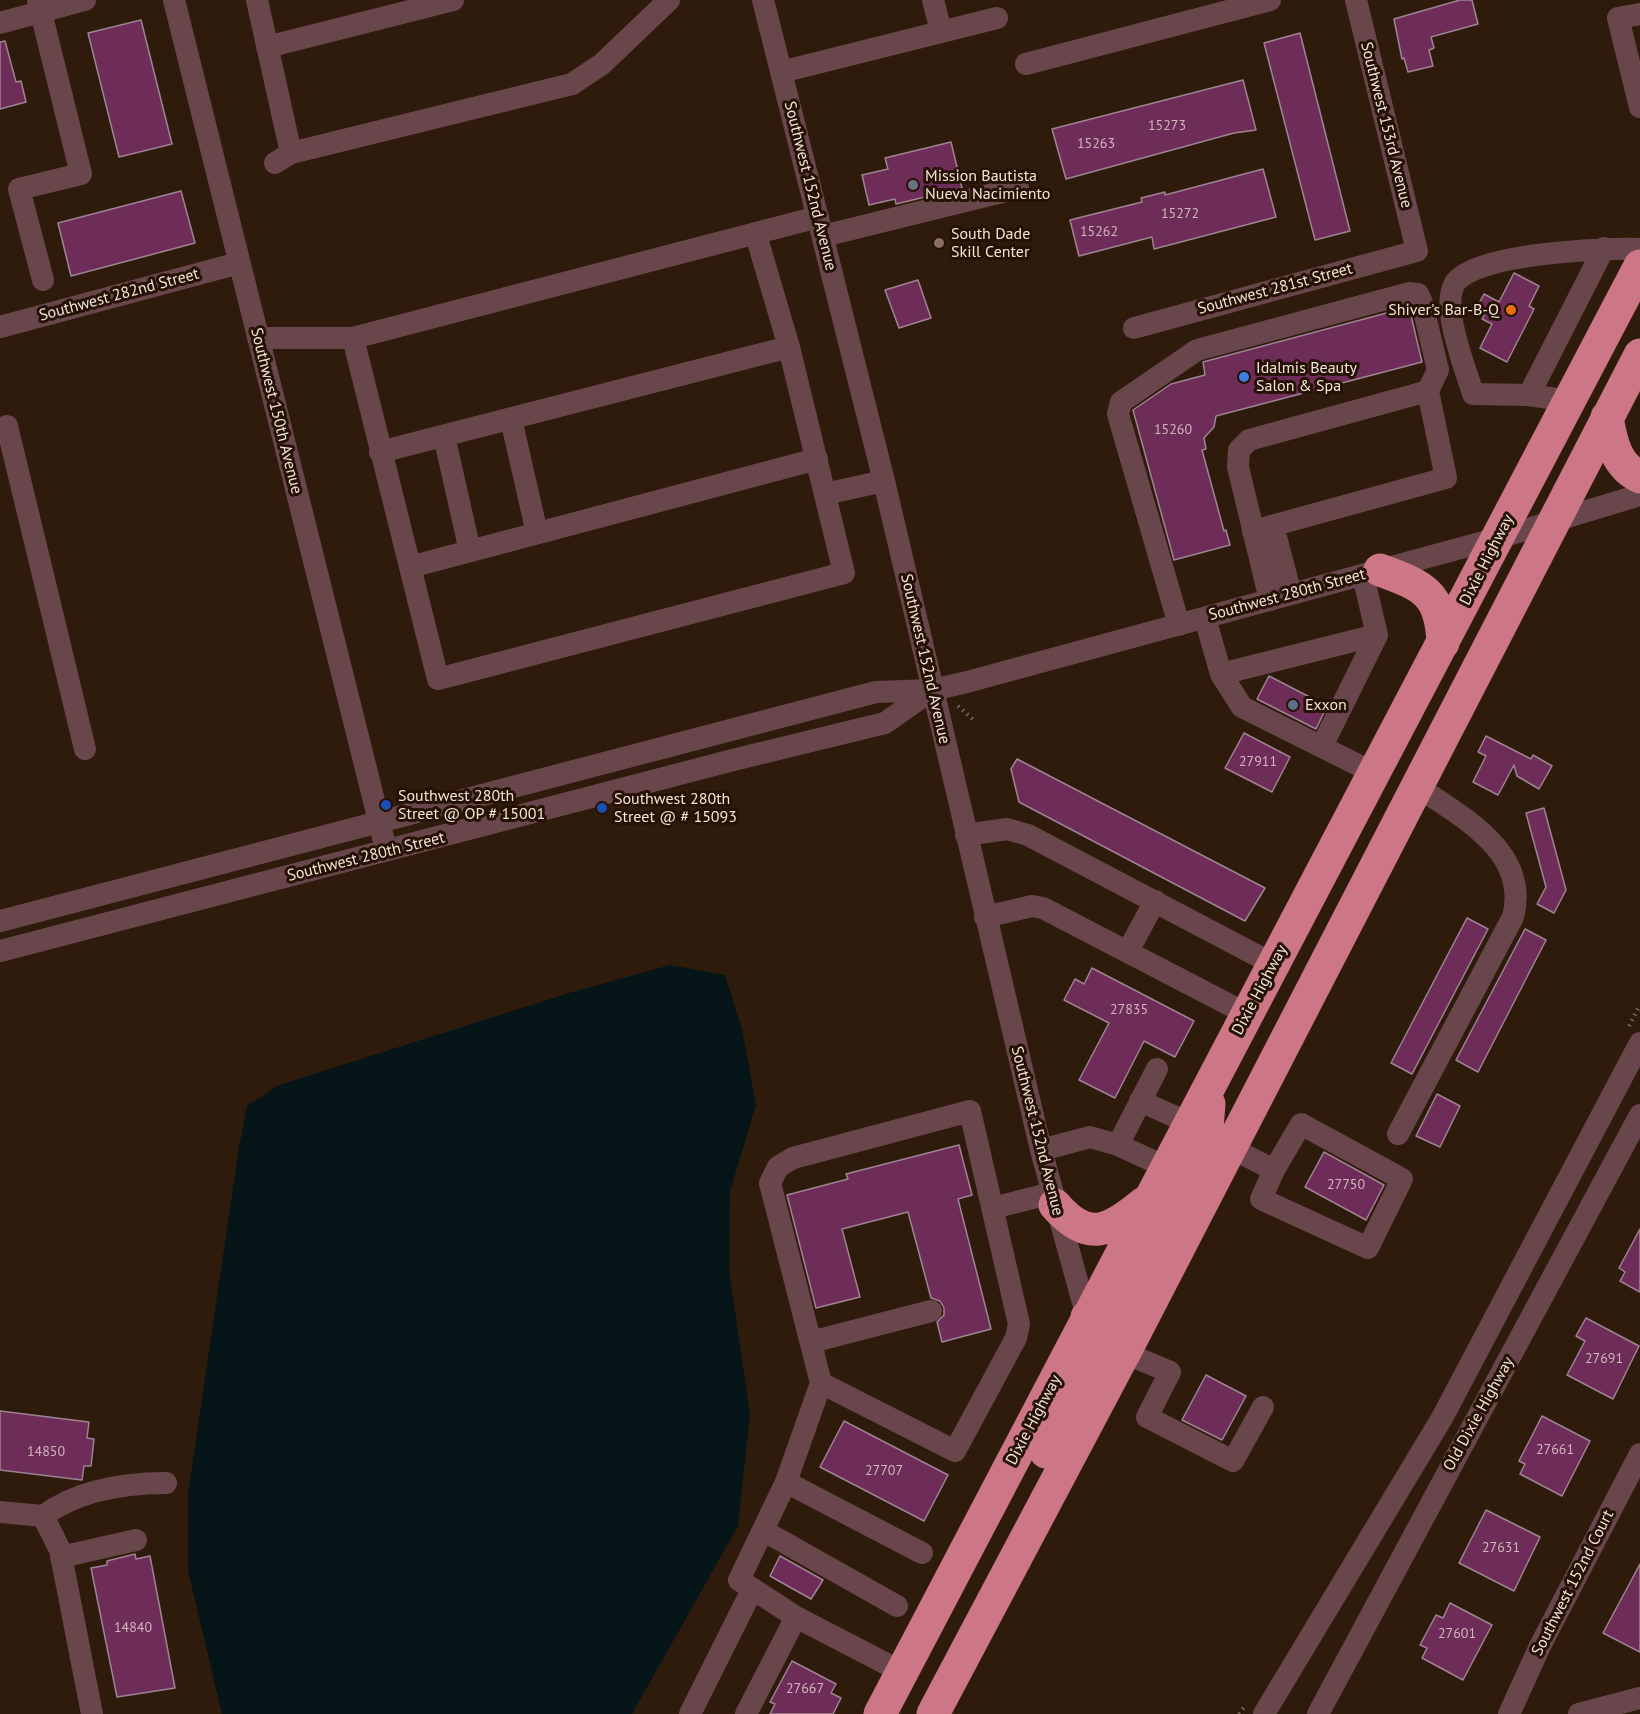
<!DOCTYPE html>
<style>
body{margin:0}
canvas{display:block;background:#2f1b0c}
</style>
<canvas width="1640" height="1714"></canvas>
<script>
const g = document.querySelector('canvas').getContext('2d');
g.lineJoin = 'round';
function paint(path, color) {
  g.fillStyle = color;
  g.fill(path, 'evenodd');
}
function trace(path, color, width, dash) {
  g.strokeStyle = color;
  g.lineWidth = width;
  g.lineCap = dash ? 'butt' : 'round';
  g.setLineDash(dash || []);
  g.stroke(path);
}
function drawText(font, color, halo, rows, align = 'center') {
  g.font = font + ' "PT Sans",sans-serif';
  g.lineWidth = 6;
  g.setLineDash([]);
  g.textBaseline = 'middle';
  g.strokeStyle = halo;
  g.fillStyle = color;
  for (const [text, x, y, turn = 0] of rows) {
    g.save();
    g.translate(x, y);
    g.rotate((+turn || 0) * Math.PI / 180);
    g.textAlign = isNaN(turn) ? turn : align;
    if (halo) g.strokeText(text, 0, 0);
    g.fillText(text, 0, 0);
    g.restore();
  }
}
paint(new Path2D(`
 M670,965L725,975L742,1029L756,1105L730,1191L729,1270L750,1414L738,1526L632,1714H222L188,1571V1494L239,1147L247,1106L279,1085L569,993Z`), '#061517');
const building = new Path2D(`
 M1460,0H1472L1478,24L1431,37L1434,48L1429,50L1433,66L1408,72L1404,58L1402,59L1394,19Z
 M141,20L172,144L119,157L88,33Z
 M1300,33L1350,231L1315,240L1264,43Z
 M5,41L16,82L21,81L26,102L0,109V42Z
 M1243,80L1256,130L1234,133L1066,179L1052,129Z
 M951,142L962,188L896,204L895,199L869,205L862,175L888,169L885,158Z
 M1263,169L1276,217L1154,249L1152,237L1079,256L1070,220L1142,202L1141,198L1165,192V195Z
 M181,191L195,243L71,276L58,223Z
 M1514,273L1539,286L1529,306L1534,309L1507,362L1480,348L1492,324L1482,319L1486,312L1477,307L1484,294L1499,302Z
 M918,280L931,318L899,328L885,290Z
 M1409,307L1422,362L1216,416L1214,427L1204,438L1206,449L1202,450L1224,531L1226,530L1230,545L1174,560L1133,410L1171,384L1205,375L1203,362Z
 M1269,676L1327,706L1316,729L1257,699Z
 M1244,733L1290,757L1272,792L1225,768Z
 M1486,736L1531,759L1533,755L1552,766L1539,789L1517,776L1514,765L1498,795L1473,782L1486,756L1478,752Z
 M1017,759L1265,888L1245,921L1019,802L1011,769Z
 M1544,808L1566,890L1554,913L1537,904L1546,887L1526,813Z
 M1467,918L1488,929L1412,1074L1391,1063Z
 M1525,929L1546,940L1478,1072L1456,1060Z
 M1092,968L1194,1021L1175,1057L1144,1041L1115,1098L1079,1080L1109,1023L1064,1000L1075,979L1084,984Z
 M1437,1094L1460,1106L1440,1147L1416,1136Z
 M959,1145L972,1195L958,1199L991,1329L942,1342L937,1322L944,1315V1308L940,1301L931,1298L908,1212L842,1229L860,1297L816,1308L787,1195L848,1179L846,1174Z
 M1324,1152L1384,1185L1366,1220L1305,1187Z
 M1640,1229V1292L1620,1281L1625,1272L1619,1268Z
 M1586,1318L1639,1346L1613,1399L1567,1375L1585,1341L1576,1336Z
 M1206,1375L1246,1396L1222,1440L1182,1420Z
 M0,1411L89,1422L87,1438L94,1439L91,1466H84L82,1480L0,1470Z
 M1542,1416L1590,1441L1562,1496L1520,1474L1525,1464L1519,1461Z
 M844,1421L948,1475L924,1521L820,1467Z
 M1486,1510L1540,1537L1514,1591L1459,1563Z
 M135,1554L136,1559L150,1556L175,1688L117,1697L91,1568L107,1565V1561Z
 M780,1556L823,1580L811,1599L770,1576Z
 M1640,1564V1652L1603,1633Z
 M1450,1603L1492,1625L1463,1680L1422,1658L1427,1648L1420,1645L1436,1615L1443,1618Z
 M792,1661L836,1684L831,1693L841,1698L833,1714H770L775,1704L770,1702Z`);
paint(building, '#6e2c59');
trace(building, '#9e8393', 1.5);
trace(new Path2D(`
 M958,706L976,722
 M1629,1026L1640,1005
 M1239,1714L1245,1706`), '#7c6a5d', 4, [1.5, 4.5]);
trace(new Path2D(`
 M38,0L81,174L19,189L43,280
 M174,0L383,837
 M257,0L291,153
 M763,0L884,481L1041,1150L1087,1317
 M933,0L941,31
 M1640,14L1618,18L1640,107
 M0,23L85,0
 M267,47L453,0
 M1026,64L1270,0
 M781,72L997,18
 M275,163L291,153L572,84L602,64L669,0
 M823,236L1018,188
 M0,327L239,263
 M1134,328L1417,251L1356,0
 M258,338H353L818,217
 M353,338L438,679L844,573L789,347L756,235
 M1529,395L1604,248
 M1569,401L1529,395L1473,394C1466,369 1440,307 1455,283C1475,253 1604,248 1640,249
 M511,419L537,533
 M7,426L85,749
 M444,436L470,551
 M380,452L789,347
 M825,494L884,481
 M1273,526L1291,594
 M410,567L817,459
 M1270,600L1238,467L1239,450L1249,440L1428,391
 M1205,618L1221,674L1242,707L1374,773
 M1179,625L1118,414L1121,402L1197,350L1409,293L1418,294L1422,303L1438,370L1428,391L1446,478L1253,531
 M1221,674L1377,635
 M1322,746L1377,635L1363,575
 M966,835L1007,829L1028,835L1273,964
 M985,917L1032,906L1043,908L1247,1014
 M0,921L876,692L932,690L967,682L1498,538L1640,495
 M0,951L733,760L885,723L932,690
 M1128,951L1155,901
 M1140,1101L1189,1123
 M1398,1134L1513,917C1530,852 1462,817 1418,787
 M1118,1145L1157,1069
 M1231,1148L1274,1170L1261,1199L1368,1248L1402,1179L1301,1124L1274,1170
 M1041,1150L1090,1137L1118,1145L1166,1167
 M993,1208L1052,1193
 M811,1342L931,1311
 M1125,1353L1170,1372L1147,1417L1233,1461L1263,1407
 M821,1383L955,1451L1016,1338L1019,1324L970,1111L793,1158L778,1167L770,1183L821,1383L786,1482L739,1580L796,1617L902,1672
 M786,1482L922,1553
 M0,1512L43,1516L60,1550L92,1714
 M43,1516C77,1491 124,1483 166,1483
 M764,1531L897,1606
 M61,1557L136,1540
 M690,1714L752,1590
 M746,1714L796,1617
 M1264,1714L1442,1418L1640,1043
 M1318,1714L1640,1115
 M1509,1714L1540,1646L1640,1454
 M1579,1714L1640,1698`), '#69464b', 22);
trace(new Path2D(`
 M1607,417C1611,441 1616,466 1640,477
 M1380,570C1424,586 1441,593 1443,643
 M1055,1205C1088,1243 1109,1232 1144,1203
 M1128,1346C1114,1336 1114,1329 1118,1313L1180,1197L1206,1141L1209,1104
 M1046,1452L1095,1357L1096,1344L1087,1317
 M880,1714L1640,266
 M933,1714L1128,1346L1640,355`), '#cd7686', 33);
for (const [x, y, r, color] of [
 [913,185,6,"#6b7280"],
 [939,243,6,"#8d6e63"],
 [1511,310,6,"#e8710a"],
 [1244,377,6,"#3f7fe0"],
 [1293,705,6,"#5c6f8a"],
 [386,805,6,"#1a4fb4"],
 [602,808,6,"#1a4fb4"]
]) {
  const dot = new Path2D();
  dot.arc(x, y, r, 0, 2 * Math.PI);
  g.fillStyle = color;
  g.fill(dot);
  trace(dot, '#251204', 2);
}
drawText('14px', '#d2b6ba', null, [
 ["15273",1167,126],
 ["15263",1096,144],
 ["15272",1180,214],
 ["15262",1099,232],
 ["15260",1173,430],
 ["27911",1258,762],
 ["27835",1129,1010],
 ["27750",1346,1185],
 ["27691",1604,1359],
 ["27661",1555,1450],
 ["14850",46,1452],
 ["27707",884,1471],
 ["27631",1501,1548],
 ["14840",133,1628],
 ["27601",1457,1634],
 ["27667",805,1689]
]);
drawText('16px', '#f3e4db', '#251204', [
 ["Southwest 153rd Avenue",1386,125,76],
 ["Southwest 152nd Avenue",810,186,76],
 ["Southwest 281st Street",1275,289,-15],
 ["Southwest 282nd Street",119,295,-15],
 ["Southwest 150th Avenue",276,411,76],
 ["Dixie Highway",1487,560,-63],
 ["Southwest 280th Street",1287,595,-15],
 ["Southwest 152nd Avenue",925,659,77],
 ["Southwest 280th Street",366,857,-14],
 ["Dixie Highway",1260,990,-62],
 ["Southwest 152nd Avenue",1037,1131,76],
 ["Old Dixie Highway",1479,1414,-61],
 ["Dixie Highway",1034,1420,-62],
 ["Southwest 152nd Court",1573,1583,-63]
]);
drawText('16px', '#f3e4db', '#251204', [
 ["Mission Bautista",925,176],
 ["Nueva Nacimiento",925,194],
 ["South Dade",951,234],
 ["Skill Center",951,252],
 ["Shiver's Bar-B-Q",1499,310,"right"],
 ["Idalmis Beauty",1256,368],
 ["Salon & Spa",1256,386],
 ["Exxon",1305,705],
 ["Southwest 280th",398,796],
 ["Street @ OP # 15001",398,814],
 ["Southwest 280th",614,799],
 ["Street @ # 15093",614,817]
], 'left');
</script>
